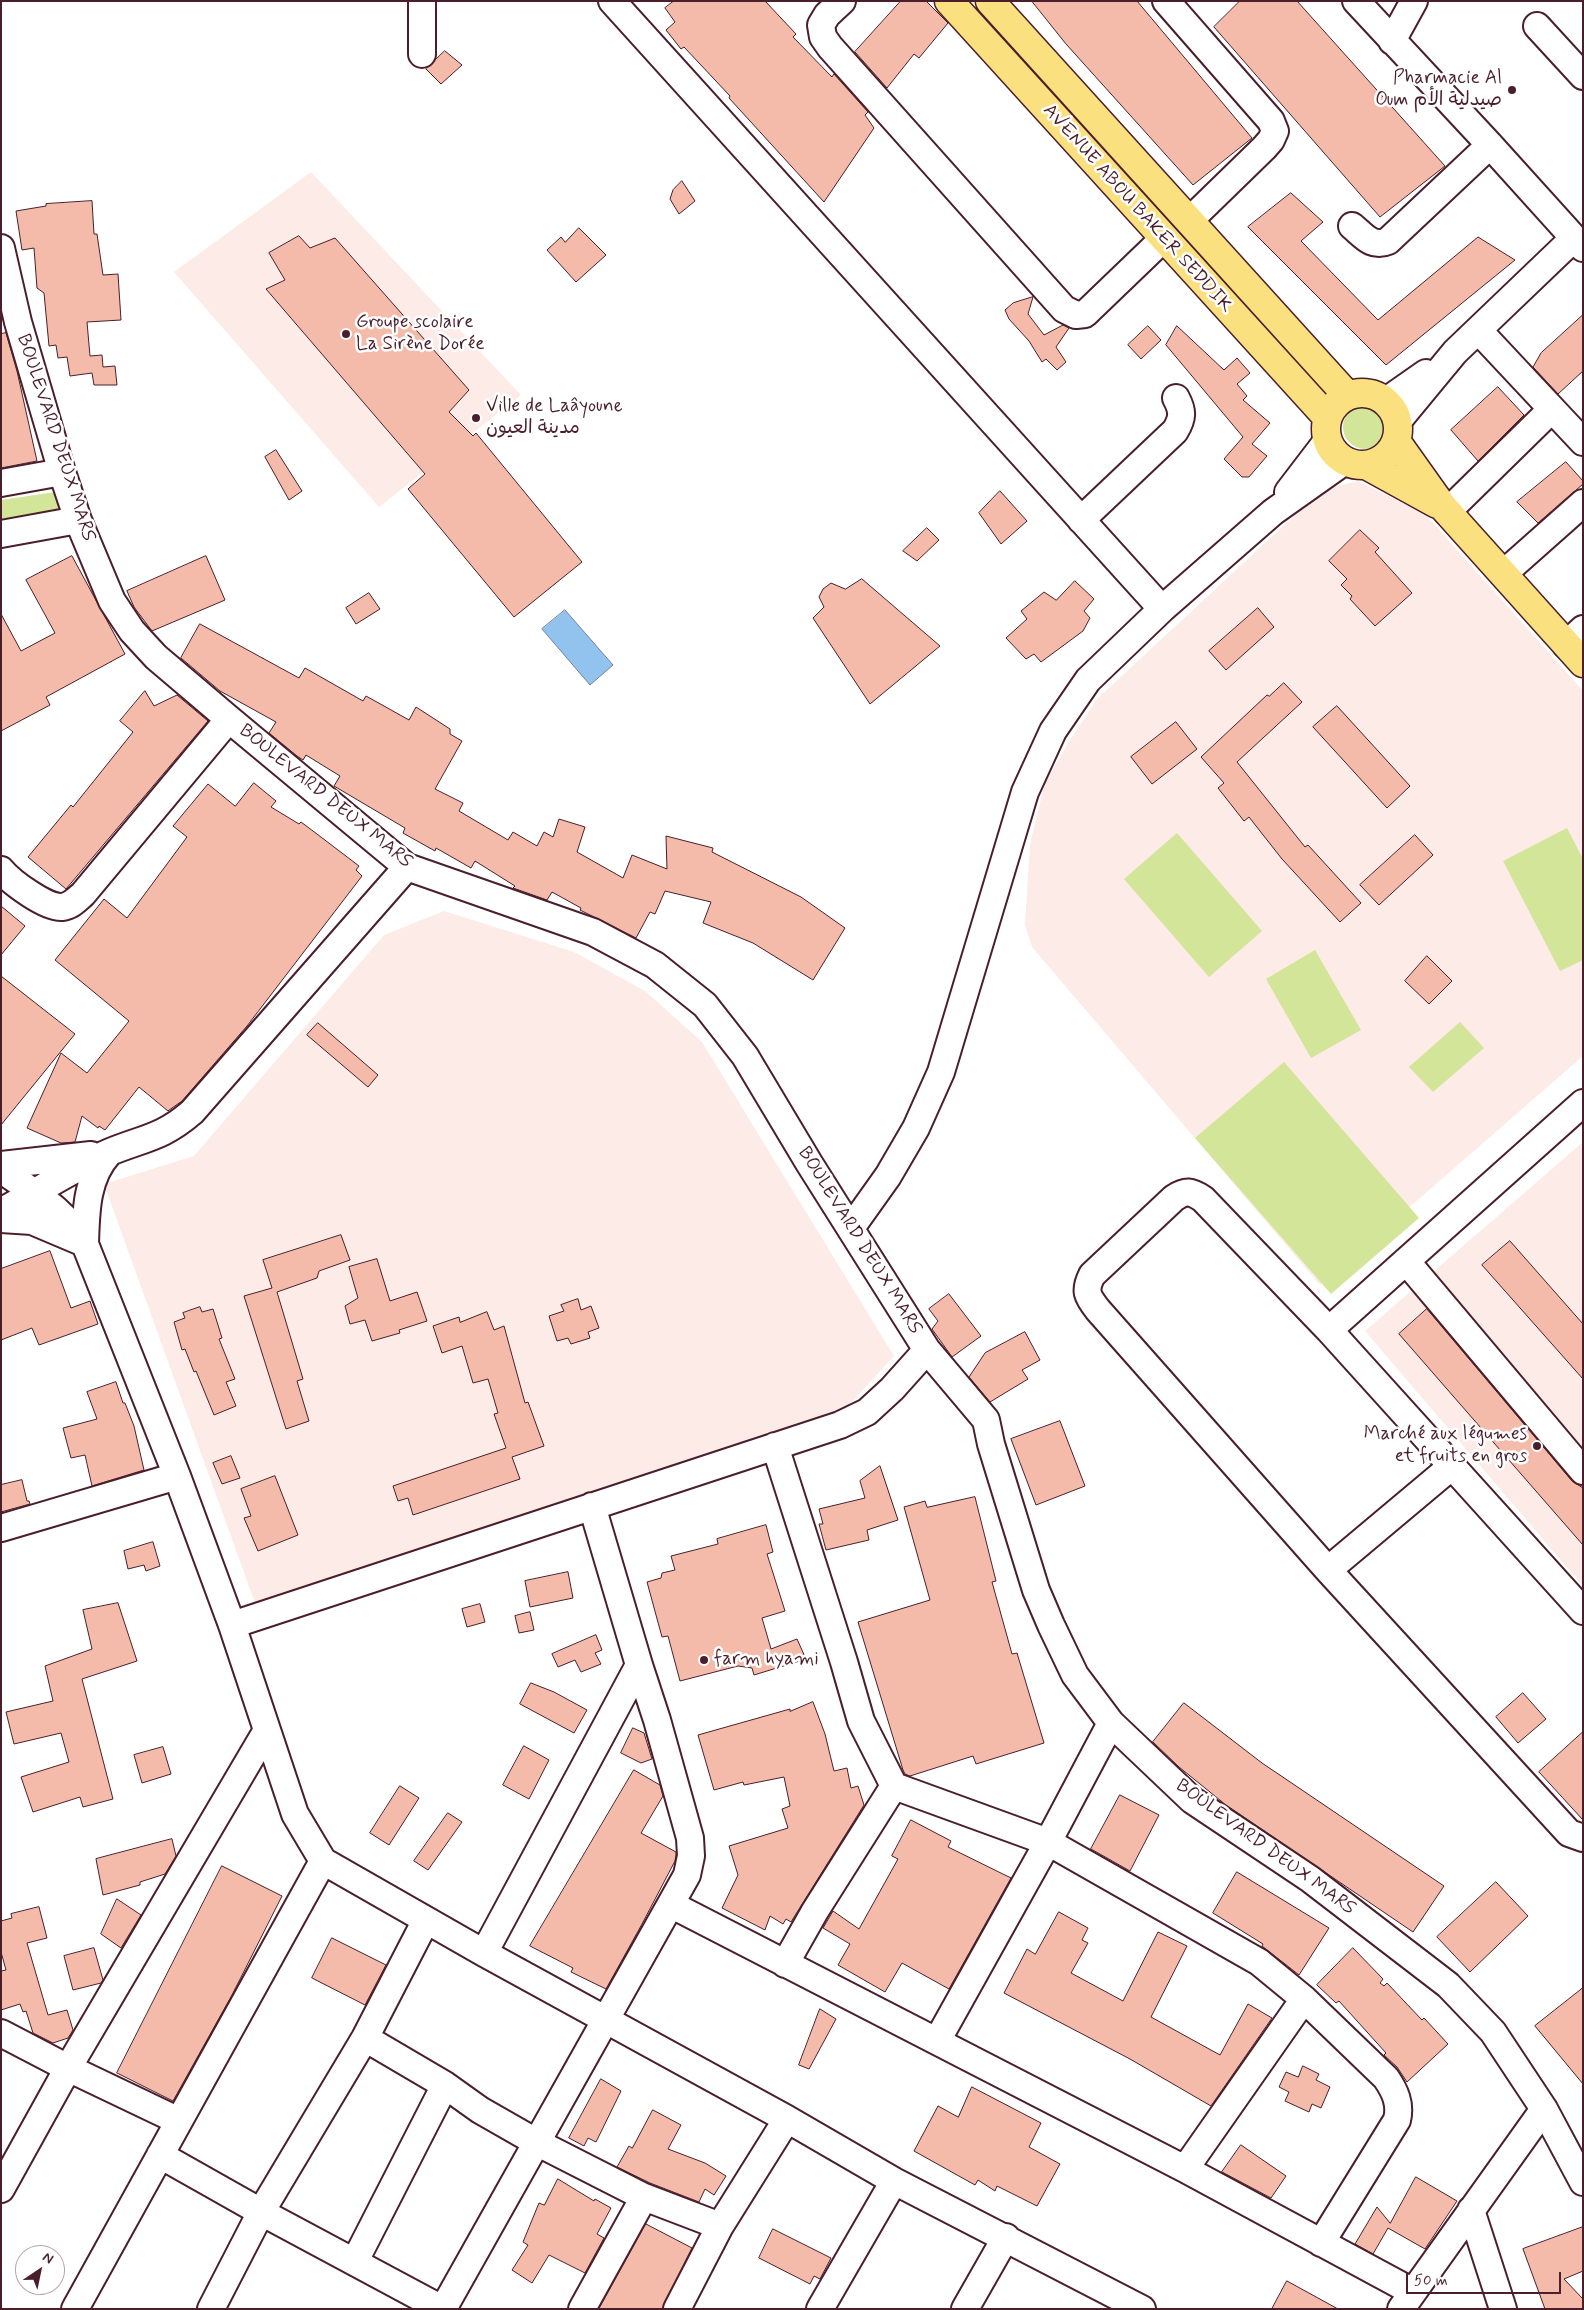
<!DOCTYPE html>
<meta charset="utf-8">
<style>
body{margin:0}
#map{position:relative;width:1584px;height:2310px;overflow:hidden;background:#fff;font-family:Mynerve,sans-serif}
canvas{display:block}
.frame{position:absolute;inset:0;border:2px solid #4a1f2b;pointer-events:none}
.north{position:absolute;left:15px;top:2245px;width:50px;height:50px;box-sizing:border-box;background:#fff;border:1px solid #b7a5aa;border-radius:50%;rotate:34deg;font-size:14px;font-weight:700;line-height:20px;text-align:center;color:#4a1f2b}
.north::after{content:'';display:block;margin:auto;width:18px;height:22px;background:#4a1f2b;clip-path:polygon(50% 0,100% 100%,50% 72%,0 100%)}
.scale{position:absolute;left:1406px;top:2272px;width:155px;height:22px;box-sizing:border-box;border:2px solid #4a1f2b;border-top:0;padding-left:6px;font-size:15px;line-height:18px;white-space:nowrap;color:#4a1f2b;-webkit-text-stroke:4px #fff;paint-order:stroke}
</style>
<div id="map">
<canvas width="1584" height="2310"></canvas>
<div class="frame"></div>
<div class="north">N</div>
<div class="scale">50 m</div>
</div>
<script>
const g = document.querySelector('canvas').getContext('2d');
g.lineJoin = 'round';
function paint(path, color) {
  g.fillStyle = color;
  g.fill(path, 'evenodd');
}
function trace(path, color, width, dash) {
  g.strokeStyle = color;
  g.lineWidth = width;
  g.lineCap = dash ? 'butt' : 'round';
  g.setLineDash(dash || []);
  g.stroke(path);
}
function drawText(font, color, halo, rows, align = 'center') {
  g.font = font + ' Mynerve,"Playpen Sans Arabic",sans-serif';
  g.lineWidth = 5;
  g.setLineDash([]);
  g.textBaseline = 'middle';
  g.strokeStyle = halo;
  g.fillStyle = color;
  for (const [text, x, y, turn = 0] of rows) {
    g.save();
    g.translate(x, y);
    g.rotate((+turn || 0) * Math.PI / 180);
    g.textAlign = isNaN(turn) ? turn : align;
    if (halo) g.strokeText(text, 0, 0);
    g.fillText(text, 0, 0);
    g.restore();
  }
}
paint(new Path2D(`
 M311,172L521,395L379,507L174,272Z
 M1358,481L1426,515L1583,691V1056L1320,1285L1032,947L1025,925L1030,844L1045,783L1067,745L1097,699L1322,490Z
 M444,911L574,952L645,991L702,1042L894,1356L836,1419L255,1603L104,1184L194,1156L384,935Z
 M1583,1142V1586L1365,1331Z`), '#fcebe6');
paint(new Path2D(`
 M1343 427a22 22 0 1 1 44 0a22 22 0 1 1-44 0Z
 M55,492L65,497L61,513L1,528V500Z
 M1567,828L1583,859V960L1560,971L1503,861Z
 M1177,833L1262,931L1209,977L1124,879Z
 M1315,950L1361,1030L1311,1058L1266,979Z
 M1460,1022L1484,1048L1433,1092L1409,1067Z
 M1284,1062L1419,1218L1331,1294L1195,1138Z`), '#d3e599');
const water = new Path2D(`
 M565,610L613,665L590,685L542,629Z`);
paint(water, '#92c3ee');
trace(water, '#7581a0', 1);
const building = new Path2D(`
 M674,1H765L796,34L793,37L832,77L834,74L868,112L865,115L874,128L824,202L729,98L730,96L684,47L681,49L666,30L675,22L665,8Z
 M901,1H926L948,23L919,58L914,54L887,88L855,52Z
 M1032,1H1137L1252,138L1193,185L1066,44Z
 M1240,1H1297L1445,166L1380,217L1214,27Z
 M445,51L462,65L441,84L426,69Z
 M682,181L695,201L679,214L670,199L673,190Z
 M1291,193L1323,222L1301,241L1378,320L1478,237L1515,260L1386,365L1248,227Z
 M92,201L94,234H97L103,275L118,274L121,320L87,322L90,356L102,355L103,367L115,366L117,385H94L92,373L70,376L67,357L58,358L56,345L49,346L44,293L37,288L34,248L22,250L16,211L46,206V204Z
 M579,228L606,255L576,282L547,250L561,237L565,242Z
 M299,236L310,248L335,238L469,390L449,412L473,436L476,433L582,562L514,617L408,489L425,474L266,289L285,280L269,253Z
 M1033,297L1028,314L1044,335L1063,325L1069,328L1056,347L1066,362L1057,370L1046,359L1042,362L1029,341L1009,319L1005,310L1013,303Z
 M1583,315V371L1558,394L1533,367L1541,353Z
 M1148,326L1161,340L1141,359L1128,345Z
 M1177,326L1224,370L1237,358L1250,373L1237,384L1247,396L1243,400L1270,423L1252,444L1267,456L1249,477H1242L1224,459L1243,437L1166,345Z
 M6,333L17,371L37,461L1,468V334Z
 M1498,387L1524,415L1478,461L1451,430Z
 M276,450L302,491L289,500L265,457Z
 M1566,462L1583,481V484L1538,523L1517,502Z
 M1000,491L1027,521L1001,544L979,513Z
 M927,528L939,540L917,561L903,551Z
 M1360,530L1379,548L1375,552L1412,593L1375,626L1350,599L1352,596L1341,585L1347,579L1329,561Z
 M72,556L125,654L46,697L50,705L1,731V614L21,651L55,633L26,580Z
 M206,556L225,600L152,631L134,607L127,591Z
 M862,579L940,646L870,704L813,618L824,607L819,597L823,589L831,583L845,589Z
 M1075,581L1094,599L1084,611L1090,618L1083,631L1041,662L1034,654L1026,659L1006,638L1027,619L1021,611L1044,592L1056,600Z
 M369,593L380,609L356,624L346,608Z
 M1258,608L1274,627L1226,670L1209,651Z
 M200,624L299,678L305,668L363,701L366,696L409,720L416,707L450,729V734L462,741L435,789L463,803L459,811L508,840L513,832L537,846L544,832L553,837L559,819L585,827L577,852L623,878L632,855L667,869L666,836L713,848L712,852L801,897L845,928L813,980L753,943L703,923L711,902L665,891L655,914L650,912L636,938L580,910L581,908L552,892L547,900L513,888L515,886L475,861L471,868L436,848L435,851L403,833L405,828L334,786L340,776L306,755L303,760L297,756L269,733L276,722L220,691L181,658Z
 M1284,683L1302,702L1237,762L1305,847L1308,845L1361,903L1340,922L1282,859L1249,817L1244,821L1218,788L1224,783L1201,757L1267,695L1269,696Z
 M145,691L154,706L177,695L208,721L66,889L28,857L71,805L73,807L133,732L120,721Z
 M1337,706L1410,786L1387,808L1313,727Z
 M1176,722L1197,749L1152,784L1131,757Z
 M254,783L276,801L271,807L299,824L301,822L317,834L359,866L356,870L362,876L247,1026L182,1101L172,1108L168,1111L139,1087L105,1130L99,1126L98,1128L82,1116L75,1142L61,1143L27,1128L61,1053L87,1073L129,1021L55,960L104,899L127,918L187,837L173,826L208,784L235,806Z
 M1415,835L1433,855L1379,905L1360,885Z
 M1,906L25,926L1,955Z
 M1427,956L1452,981L1429,1004L1405,981Z
 M1,976L75,1034L1,1125Z
 M318,1023L378,1075L368,1087L307,1035Z
 M341,1235L350,1260L319,1271L317,1278L277,1292L303,1379L297,1381L309,1421L286,1429L244,1296L272,1288L263,1260Z
 M1510,1241L1583,1324V1379L1482,1265Z
 M50,1251L71,1308L90,1301L98,1324L39,1345L32,1328L1,1340V1269Z
 M377,1259L390,1301L417,1292L427,1321L399,1330L400,1333L372,1341L365,1320L350,1324L345,1306L358,1298L349,1267Z
 M949,1294L981,1336L952,1357L932,1329L938,1321L929,1309Z
 M578,1299L581,1310L591,1306L599,1328L588,1332L590,1338L571,1344L568,1338L557,1341L549,1316L564,1311L561,1305Z
 M200,1307L202,1312L213,1309L222,1338L219,1339L235,1379L226,1382L236,1406L214,1415L196,1371L194,1372L185,1349L182,1350L174,1322L185,1318L183,1313Z
 M1427,1309L1572,1481L1583,1488V1545L1399,1334Z
 M487,1312L494,1330L504,1326L525,1403L528,1402L544,1446L512,1457L520,1479L413,1515L408,1498L398,1501L393,1486L506,1448L494,1414L498,1413L488,1379L473,1383L462,1346L442,1353L433,1326L459,1317L460,1322Z
 M1025,1332L1040,1360L1022,1370L1028,1379L990,1402L969,1377L985,1353Z
 M116,1382L123,1403H125L134,1426L144,1470L92,1486L85,1455L71,1458L63,1428L97,1419L87,1392Z
 M1060,1421L1085,1486L1036,1505L1011,1439Z
 M231,1456L240,1478L222,1484L213,1463Z
 M880,1466L898,1520L867,1530L869,1540L826,1550L819,1524H823L819,1509L865,1498L860,1481Z
 M275,1476L298,1535L258,1551L244,1518L251,1516L241,1489Z
 M22,1480L27,1501H29L30,1504L1,1512V1485Z
 M975,1497L996,1581L992,1582L1012,1654L1017,1653L1044,1743L976,1764L973,1756L910,1776L905,1774L903,1770L858,1622L930,1600L904,1507L925,1501L927,1507Z
 M766,1525L773,1552L767,1554L785,1611L762,1618L771,1649L797,1639L806,1659L754,1675L752,1668L738,1666L680,1681L668,1636L662,1637L647,1582L661,1578L662,1573L675,1570L671,1556L718,1544L717,1539Z
 M153,1542L160,1566L146,1571L144,1565L128,1569L124,1551Z
 M568,1572L573,1598L530,1607L525,1581Z
 M118,1603L137,1661L82,1679L113,1799L83,1807L80,1797L33,1812L21,1777L69,1762L61,1733L14,1744L6,1712L53,1701L45,1666L92,1649L83,1610Z
 M480,1604L485,1622L467,1627L462,1609Z
 M530,1612L534,1630L519,1633L515,1616Z
 M596,1635L602,1650L595,1653L601,1664L581,1672L575,1660L558,1667L552,1654Z
 M531,1683L554,1692L587,1710L574,1733L520,1704Z
 M1523,1693L1546,1719L1518,1743L1496,1717Z
 M813,1702L825,1734L834,1771L847,1768L851,1788L858,1786L864,1805L791,1922L786,1919L783,1924L770,1916L765,1930L722,1908L738,1875L729,1846L788,1828L782,1809L790,1806L784,1777L744,1785L743,1782L714,1790L698,1735L790,1709V1711Z
 M1184,1703L1262,1763L1444,1886L1413,1932L1226,1805L1179,1767L1153,1742Z
 M633,1728L644,1733L652,1759L641,1763L621,1753Z
 M1583,1732V1820L1539,1772Z
 M524,1746L549,1760L529,1799L503,1785Z
 M163,1747L171,1774L142,1783L134,1755Z
 M634,1770L660,1785L663,1796L641,1833L676,1852V1855L675,1861L642,1924L606,1989L571,1972L573,1968L530,1946Z
 M400,1786L419,1798L389,1845L370,1833Z
 M1120,1795L1159,1815L1130,1871L1091,1849Z
 M448,1813L462,1822L428,1870L414,1861Z
 M911,1820L951,1841L948,1847L1011,1878L949,1989L902,1963L885,1992L838,1965L850,1944L823,1928L833,1911L859,1929L898,1859L892,1856Z
 M172,1839L176,1856L165,1874L140,1882V1885L103,1895L96,1859Z
 M222,1866L282,1896L232,1995L173,2101L117,2073Z
 M1237,1872L1329,1928L1299,1975L1262,1946L1263,1944L1213,1913Z
 M1496,1882L1528,1916L1470,1972L1437,1937Z
 M117,1899L141,1915L121,1948L101,1934Z
 M39,1907L47,1938L27,1943L48,2015L67,2010L73,2030L68,2038L53,2043L33,2033L26,2011L23,2012L20,2004L1,2010V1971L6,1970L1,1952V1921L12,1918L11,1914Z
 M1059,1912L1088,1928L1082,1940L1088,1943L1071,1973L1123,2001L1158,1932L1187,1946L1151,2017L1220,2055L1248,2004L1272,2018L1211,2106L1130,2059L1004,1993L1027,1949L1035,1954Z
 M332,1938L386,1965L365,2005L312,1978Z
 M94,1948L103,1980L101,1983L73,1990L64,1956Z
 M1353,1948L1383,1979L1380,1983L1384,1986L1387,1983L1422,2020L1424,2018L1448,2044L1407,2082L1397,2067L1384,2055L1386,2053L1339,2001L1336,2003L1317,1985Z
 M1583,1988V2084L1535,2026Z
 M820,2009L836,2019L809,2069L799,2065Z
 M1303,2066L1319,2074L1316,2080L1330,2087L1321,2108L1312,2104L1309,2112L1285,2101L1289,2092L1279,2087L1286,2072L1298,2077Z
 M601,2079L621,2091L596,2142L588,2138L584,2146L569,2138Z
 M972,2087L1041,2123L1029,2147L1060,2164L1037,2206L997,2186L995,2191L978,2180L975,2185L914,2151L938,2106L958,2117Z
 M653,2110L681,2125L668,2149L705,2163L726,2176L714,2195L705,2189L699,2202L650,2183L617,2167L629,2146L632,2148Z
 M1241,2145L1286,2176L1271,2198L1222,2172Z
 M1416,2177L1457,2201L1425,2249L1388,2228L1373,2254L1355,2244L1377,2207L1390,2223Z
 M558,2179L594,2201L595,2199L611,2208L597,2234L604,2238L585,2273L549,2255L532,2283L512,2270L528,2245L523,2242L539,2203L544,2205Z
 M646,2224L692,2248L662,2309H599Z
 M1583,2227V2271L1564,2279L1583,2299V2309H1545L1523,2249Z
 M773,2229L831,2258L820,2279L814,2276L810,2284L759,2258Z
 M1287,2281L1338,2309H1272Z`);
paint(building, '#f4bbaa');
trace(building, '#4a1f2b', 1);
const minor = new Path2D(`
 M612,1L1162,609
 M842,1L827,15L821,25L823,37L830,47L1064,309L1076,315L1085,314L1163,239
 M1166,1L1271,121L1275,131L1271,140L1264,148L1189,221
 M1356,1L1490,145L1583,248
 M1537,26L1583,76
 M1392,41L1414,1
 M422,54V1
 M1352,226C1364,236 1372,248 1388,241L1490,145
 M1,248L18,322L62,472L78,520L112,601L132,631L156,657L229,719L407,867L593,932L655,965L705,1005L745,1056L809,1163L927,1350L986,1420L991,1444L1036,1590L1051,1625L1075,1675L1111,1723L1192,1800L1310,1879L1448,1985L1493,2032L1544,2109L1583,2182
 M1478,330L1583,442
 M1386,401L1426,373
 M1398,421L1455,352L1574,238
 M1,483L62,472
 M1288,492L1327,441
 M1447,512L1552,409
 M1081,520L1175,431C1183,418 1183,411 1176,398
 M1,534L78,520
 M1503,574L1583,503
 M1566,645L1583,629
 M1,870C11,882 46,908 62,907C71,906 76,900 83,894L229,719
 M1,1165L91,1155
 M9,1175C40,1197 63,1210 85,1244L177,1476L232,1625L295,1814L323,1861L484,1953L787,2119L894,2181L1142,2309
 M4,1210C38,1191 75,1167 110,1152C144,1138 162,1138 192,1112L407,867
 M1,1219L32,1221L84,1243
 M851,1228L888,1176L916,1128L941,1072L1025,792L1053,731L1088,680L1162,609L1273,512L1345,461
 M85,1244C86,1212 86,1178 109,1153
 M1406,1261L1583,1471
 M1329,1330L1583,1103
 M775,1446L844,1662L861,1721L894,1786L815,1911L785,1964
 M1,1528L177,1476
 M1328,1570L1452,1466
 M1583,1611L1329,1330L1203,1199C1191,1191 1186,1190 1174,1198L1092,1275C1084,1291 1087,1296 1098,1310L1328,1570L1569,1833L1583,1838
 M232,1625L840,1425L867,1412L892,1389L927,1350
 M894,1786L1048,1842L1259,1962L1304,1999L1386,2078C1395,2091 1401,2104 1397,2120L1321,2243
 M672,1905L1185,2169L1413,2292
 M484,1953L639,1665L592,1506
 M1,2033L68,2068L179,2121
 M365,2038L445,2085L480,2110L536,2142L644,2197L720,2226
 M937,2041L1048,1842L1111,1723
 M160,2155L261,2212L442,2309
 M1185,2169L1304,1999
 M1,2189L68,2068L267,1730
 M1471,2210L1503,2309
 M355,2261L445,2085
 M75,2309L323,1861
 M211,2309L261,2212L365,2038L426,1920
 M443,2309L687,1875L691,1856L690,1838L657,1720L639,1665
 M582,2309L644,2197
 M677,2309L720,2226L787,2119
 M820,2309L894,2181
 M965,2309L1006,2237
 M1401,2309L1544,2109`);
const major = new Path2D(`
 M949,1L1327,417
 M990,1L1347,395
 M1326 429a36 36 0 1 1 72 0a36 36 0 1 1-72 0Z
 M1396,441L1443,507L1583,663
 M1366,465L1437,504`);
trace(minor, '#4a1f2b', 30);
trace(major, '#4a1f2b', 31);
trace(minor, '#fff', 26);
trace(major, '#fbe080', 28);
for (const [x, y, r, color] of [
 [1512,90,5,"#4a1f2b"],
 [346,334,5,"#4a1f2b"],
 [476,418,5,"#4a1f2b"],
 [1537,1446,5,"#4a1f2b"],
 [704,1660,5,"#4a1f2b"]
]) {
  const dot = new Path2D();
  dot.arc(x, y, r, 0, 2 * Math.PI);
  g.fillStyle = color;
  g.fill(dot);
  trace(dot, '#fff', 2);
}
drawText('19px', '#4a1f2b', '#fff', [
 ["Pharmacie Al",1502,79,"right"],
 ["Oum صيدلية الأم",1502,101,"right"],
 ["Groupe scolaire",356,323],
 ["La Sirène Dorée",356,345],
 ["Ville de Laâyoune",486,407],
 ["مدينة العيون",486,429],
 ["Marché aux légumes",1527,1435,"right"],
 ["et fruits en gros",1527,1457,"right"],
 ["farm hyami",714,1660]
], 'left');
drawText('19px', '#4a1f2b', '#fff', [
 ["AVENUE ABOU BAKER SEDDIK",1137,209,48],
 ["BOULEVARD DEUX MARS",55,438,72],
 ["BOULEVARD DEUX MARS",325,797,39],
 ["BOULEVARD DEUX MARS",859,1241,58],
 ["BOULEVARD DEUX MARS",1265,1848,36]
]);
</script>
